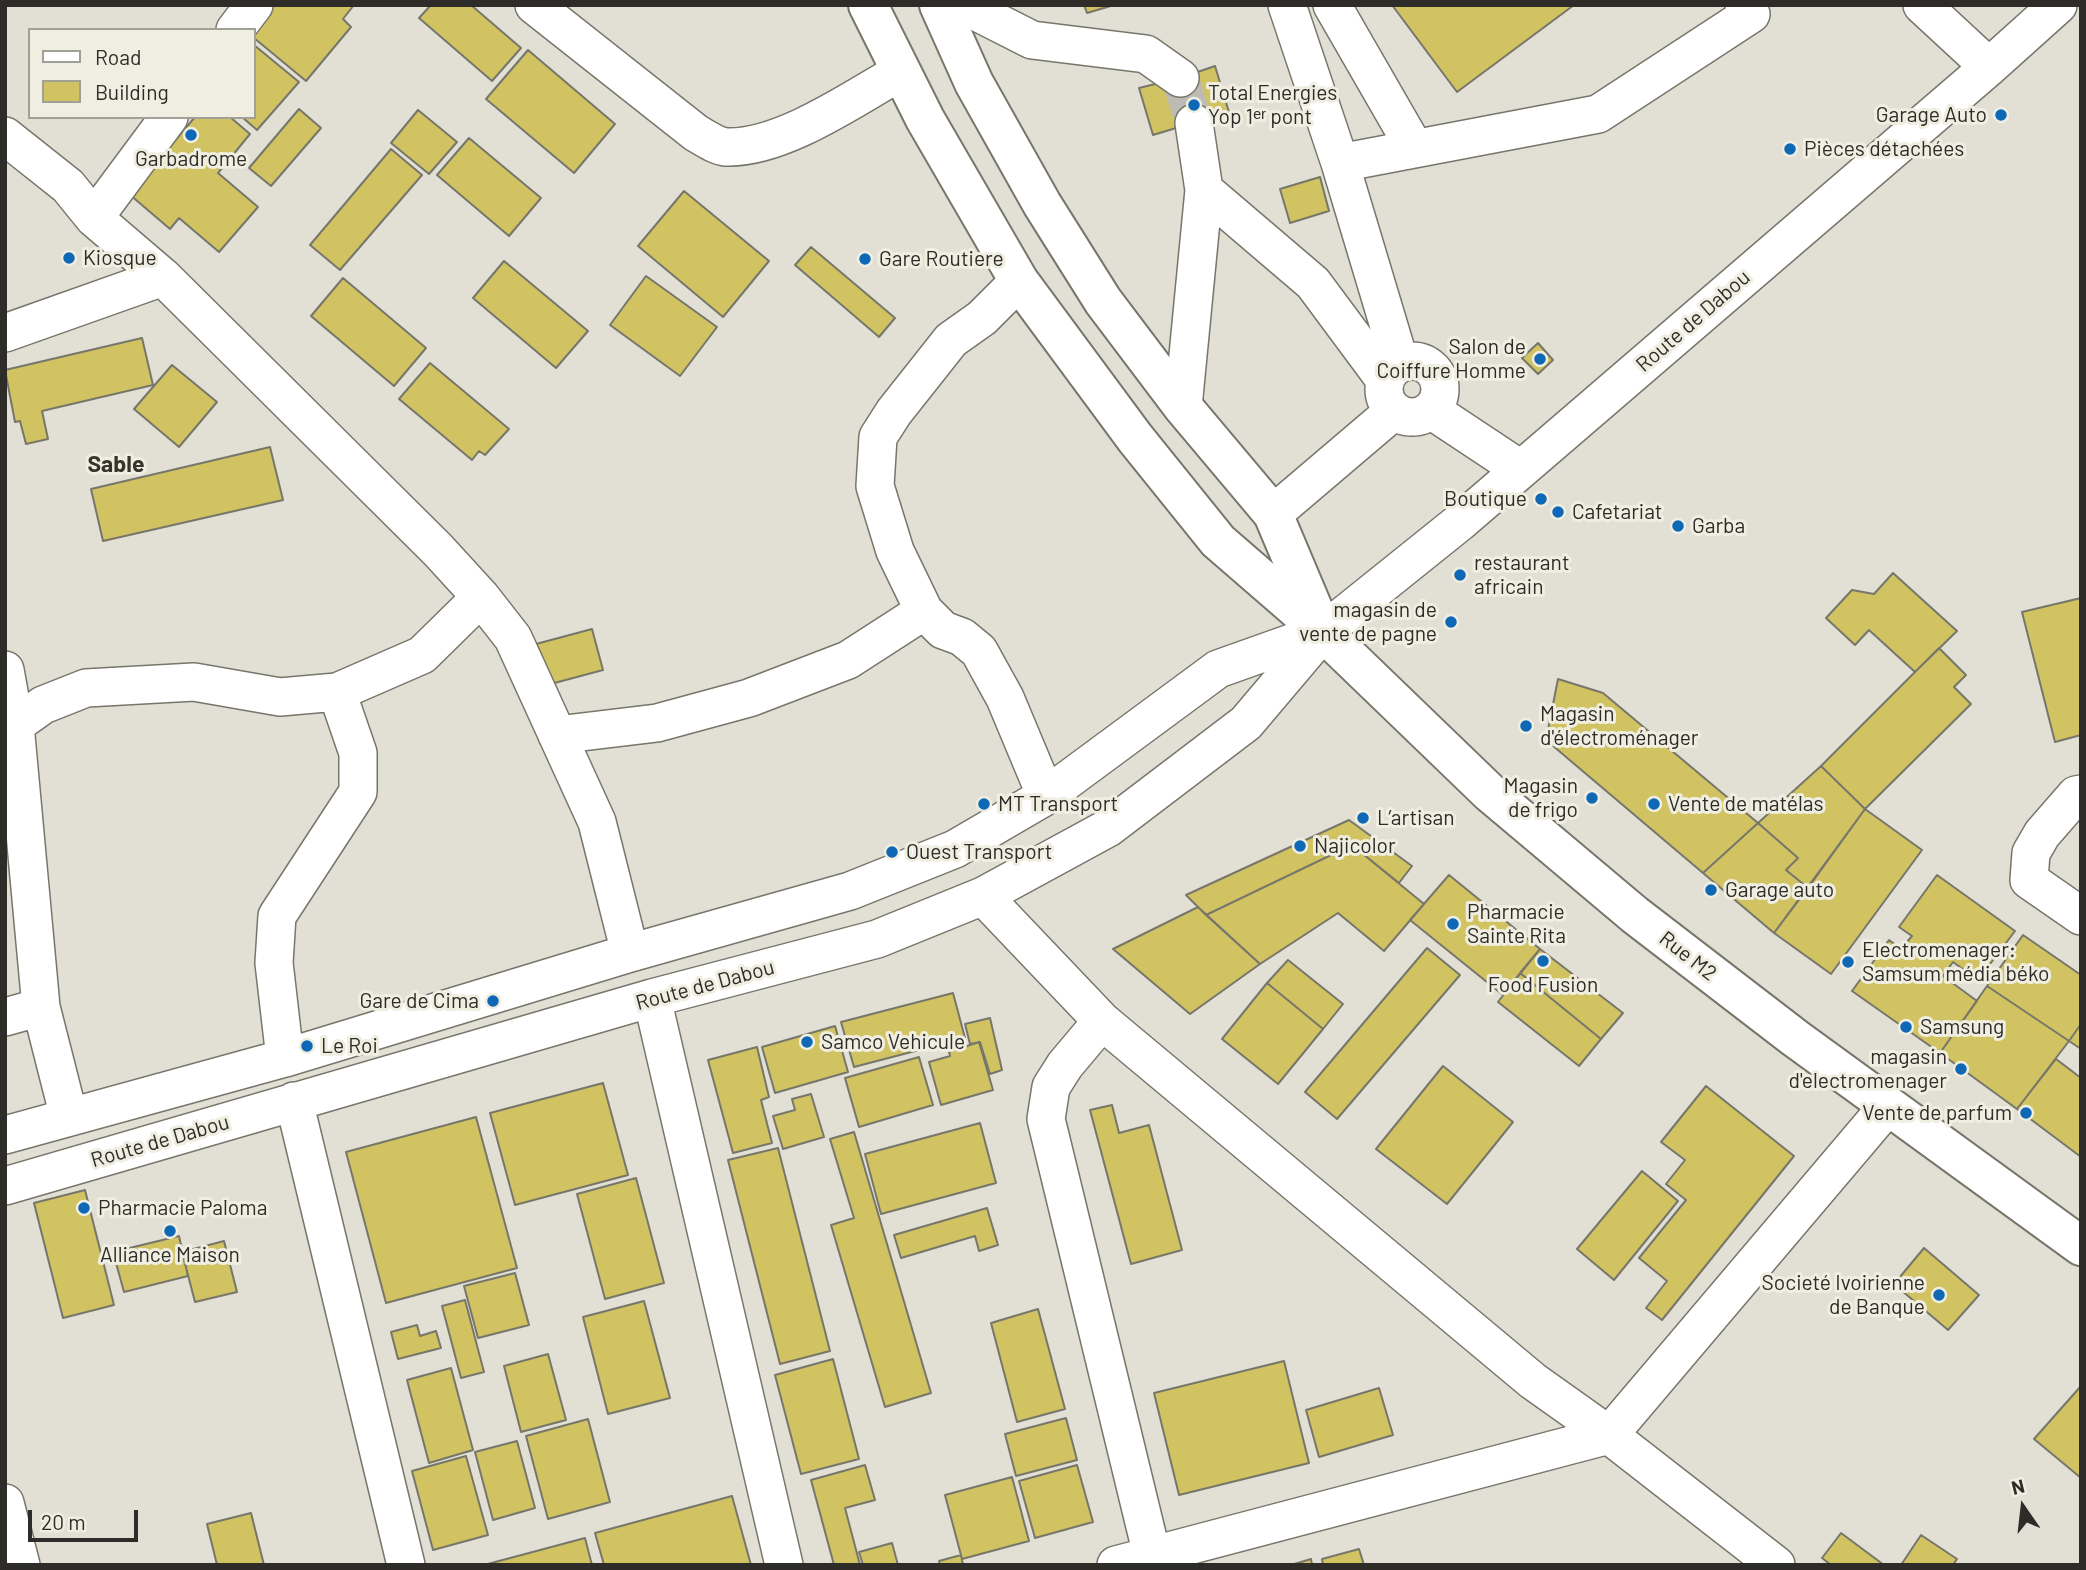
<!DOCTYPE html>
<meta charset="utf-8">
<style>
body{margin:0}
#map{position:relative;width:2086px;height:1570px;overflow:hidden;background:#e2e0d4;font-family:Barlow,sans-serif}
canvas{display:block}
.frame{position:absolute;inset:0;border:7px solid #2d2c28;pointer-events:none}
.legend{position:absolute;left:28px;top:28px;width:228px;height:91px;box-sizing:border-box;background:#efeee1;border:2px solid #a1a097;margin:0;padding:9px 12px;list-style:none;font-size:21px;color:#2d2c28}
.legend li{display:flex;align-items:center;gap:14px;height:35px}
.legend b{width:35px;border:2px solid #a1a097}
.north{position:absolute;left:1988px;top:1472px;width:70px;height:70px;-webkit-text-stroke:5px #efeee1;paint-order:stroke;rotate:346deg;font-size:19px;font-weight:700;line-height:28px;text-align:center;color:#2d2c28}
.north::after{content:'';display:block;margin:auto;width:24px;height:32px;background:#2d2c28;clip-path:polygon(50% 0,100% 100%,50% 72%,0 100%)}
.scale{position:absolute;left:28px;top:1510px;width:110px;height:32px;box-sizing:border-box;border:4px solid #2d2c28;border-top:0;padding-left:9px;font-size:21px;line-height:24px;white-space:nowrap;color:#2d2c28;-webkit-text-stroke:5px #efeee1;paint-order:stroke}
</style>
<div id="map">
<canvas width="2086" height="1570"></canvas>
<div class="frame"></div>
<ul class="legend">
<li><b style="height:9px;background:#fff"></b>Road</li>
<li><b style="height:19px;background:#d1c361"></b>Building</li>
</ul>
<div class="north">N</div>
<div class="scale">20 m</div>
</div>
<script>
const g = document.querySelector('canvas').getContext('2d');
g.lineJoin = 'round';
function paint(path, color) {
  g.fillStyle = color;
  g.fill(path, 'evenodd');
}
function trace(path, color, width, dash) {
  g.strokeStyle = color;
  g.lineWidth = width;
  g.lineCap = dash ? 'butt' : 'round';
  g.setLineDash(dash || []);
  g.stroke(path);
}
function drawText(font, color, halo, rows, align = 'center') {
  g.font = font + ' Barlow,sans-serif';
  g.lineWidth = 6;
  g.setLineDash([]);
  g.textBaseline = 'middle';
  g.strokeStyle = halo;
  g.fillStyle = color;
  for (const [text, x, y, turn = 0] of rows) {
    g.save();
    g.translate(x, y);
    g.rotate((+turn || 0) * Math.PI / 180);
    g.textAlign = isNaN(turn) ? turn : align;
    if (halo) g.strokeText(text, 0, 0);
    g.fillText(text, 0, 0);
    g.restore();
  }
}
const building = new Path2D(`
 M261,5H354L343,19L351,27L306,81L254,38V34L271,13Z
 M431,5H471L521,48L492,81L419,18Z
 M1084,5H1114L1087,13Z
 M1392,5H1574L1457,92Z
 M254,45L299,82L257,130L242,117H254Z
 M528,50L615,124L574,173L486,99Z
 M1215,66L1229,112L1153,135L1139,88L1180,78Z
 M299,109L321,128L271,186L249,168Z
 M418,110L457,142L429,174L391,143Z
 M195,117H230L250,134L218,173L258,207L219,252L179,218L170,229L129,194Z
 M469,138L541,198L509,236L437,175Z
 M391,149L422,175L340,270L310,245Z
 M1320,177L1329,211L1290,223L1280,189Z
 M684,191L769,261L723,317L638,246Z
 M811,247L895,318L879,337L795,265Z
 M504,261L588,331L556,368L473,298Z
 M646,276L717,327L680,376L610,325Z
 M343,278L426,348L394,386L311,316Z
 M142,338L153,385L42,411L48,439L26,444L20,421L15,422L5,370Z
 M1538,343L1553,360L1538,374L1522,358Z
 M430,363L509,429L485,455L479,451L472,460L399,399Z
 M172,365L217,402L179,447L134,409Z
 M270,447L283,500L103,541L91,489Z
 M1893,573L1957,631L1915,672L1869,630L1855,645L1826,618L1852,590L1874,594Z
 M2081,598V735L2055,742L2022,612Z
 M592,629L603,670L547,685L536,644Z
 M1939,648L1966,675L1954,687L1971,704L1865,809L1821,766Z
 M1558,679L1603,693L1758,823L1703,873L1546,740Z
 M1821,766L1865,809L1808,888L1786,870L1798,858L1758,823Z
 M1865,809L1922,850L1831,974L1774,933Z
 M1349,820L1412,866L1399,883L1352,845L1206,915L1186,895Z
 M1758,823L1798,858L1786,870L1808,888L1774,933L1703,873Z
 M1352,845L1424,904L1384,951L1338,913L1260,964L1206,915Z
 M1449,875L1540,949L1503,995L1410,920Z
 M1937,875L2015,931L1978,980L1953,962L1943,976L1977,1001L1940,1053L1852,991L1889,940L1901,949L1912,936L1899,927Z
 M1198,907L1260,964L1190,1014L1113,949Z
 M2023,935L2081,975V1024L2069,1041L1987,986Z
 M1427,948L1460,975L1337,1119L1305,1092Z
 M1540,949L1623,1013L1601,1039L1520,973Z
 M1288,960L1343,1004L1323,1029L1267,983Z
 M1520,973L1601,1039L1579,1066L1498,1002Z
 M1267,983L1323,1029L1278,1084L1222,1039Z
 M1987,986L2069,1041L2017,1109L1940,1053Z
 M953,993L965,1038L854,1067L841,1022Z
 M990,1018L1002,1070L990,1074L980,1042L970,1044L965,1024Z
 M2081,1024V1049L2069,1041Z
 M835,1026L848,1072L775,1093L762,1047Z
 M979,1042L993,1090L941,1105L929,1062L950,1056L949,1052Z
 M757,1047L769,1097L761,1100L772,1143L733,1153L708,1060Z
 M919,1057L933,1105L859,1127L845,1078Z
 M2056,1059L2081,1078V1157L2017,1109Z
 M1443,1066L1513,1122L1447,1204L1376,1149Z
 M603,1083L628,1175L515,1205L490,1113Z
 M1706,1086L1794,1156L1662,1320L1646,1308L1667,1281L1639,1258L1686,1200L1666,1184L1685,1160L1661,1142Z
 M811,1094L824,1137L783,1149L773,1116L795,1110L792,1099Z
 M1112,1105L1119,1133L1149,1125L1182,1250L1131,1264L1090,1110Z
 M476,1117L517,1268L386,1303L346,1152Z
 M980,1123L996,1183L881,1214L865,1154Z
 M854,1132L931,1393L885,1407L831,1225L854,1218L830,1139Z
 M778,1148L830,1351L780,1364L728,1160Z
 M1642,1171L1678,1201L1614,1280L1577,1249Z
 M636,1178L664,1283L605,1299L577,1194Z
 M85,1190L114,1305L63,1318L34,1203Z
 M987,1208L998,1245L979,1251L975,1236L901,1258L894,1235Z
 M179,1236L188,1276L124,1292L113,1252Z
 M224,1241L237,1292L195,1302L182,1252Z
 M1924,1248L1979,1295L1948,1330L1894,1284Z
 M515,1273L529,1325L478,1338L464,1286Z
 M465,1300L484,1372L461,1378L442,1306Z
 M644,1301L670,1398L608,1414L583,1317Z
 M1038,1309L1065,1409L1017,1422L991,1323Z
 M417,1325L420,1336L436,1331L441,1348L398,1359L391,1332Z
 M548,1354L566,1420L521,1432L504,1366Z
 M833,1359L859,1459L801,1474L775,1375Z
 M1284,1361L1309,1463L1179,1495L1154,1393Z
 M451,1368L473,1450L429,1463L407,1380Z
 M2081,1386V1478L2034,1439Z
 M1379,1388L1393,1435L1319,1457L1306,1410Z
 M1066,1418L1077,1460L1016,1476L1005,1434Z
 M588,1419L610,1502L548,1519L526,1436Z
 M517,1441L535,1508L493,1520L475,1452Z
 M466,1456L488,1535L433,1550L412,1471Z
 M865,1465L875,1500L845,1508L860,1565H834L811,1480Z
 M1077,1465L1093,1522L1035,1538L1019,1481Z
 M1012,1477L1029,1541L962,1559L945,1495Z
 M732,1496L751,1565H604L595,1533Z
 M251,1513L264,1565H217L207,1524Z
 M1841,1533L1884,1565H1831L1822,1558Z
 M1921,1535L1957,1559L1953,1565H1901Z
 M585,1538L592,1565H484Z
 M892,1543L898,1565H863L859,1552Z
 M1359,1549L1364,1565H1323L1322,1559Z
 M961,1555L963,1565H940L939,1561Z
 M1311,1559L1312,1565H1291Z`);
paint(building, '#d1c361');
trace(building, '#77766b', 2);
trace(new Path2D(`
 M1180,78L1194,123`), '#bebcb2', 37, [37, 18]);
const minor = new Path2D(`
 M534,5L696,133C705,138 716,146 726,147C781,149 853,99 900,72
 M963,5L1032,40L1146,54L1180,78
 M1287,5L1340,163L1400,363
 M1332,5L1415,149
 M1922,5L1989,67
 M235,30L254,5
 M5,136L68,186L94,218L163,277L438,550L481,597L513,638L597,822L630,953
 M1340,163L1598,114L1751,14L1744,5
 M1204,190L1313,283L1385,380
 M94,218L169,117
 M1019,281L982,318L951,340L894,412L878,437L875,486L895,551L924,611L943,630L962,637L979,651L1005,698L1046,796
 M5,333L163,277
 M1384 389a28 28 0 1 1 56 0a28 28 0 1 1-56 0Z
 M1183,407L1204,190L1194,123
 M1431,410L1520,469
 M1273,514L1394,411
 M5,670L15,725L41,1007L69,1117
 M5,727L15,725L43,705L86,688L194,682L280,697L337,692L422,655L481,597
 M557,735L657,723L749,698L848,660L924,611
 M2081,794L2076,795L2042,834L2031,853L2029,880L2081,916
 M983,896L1102,1021L1533,1381L1609,1435L1776,1565
 M652,998L784,1565
 M5,1017L41,1007
 M1102,1021L1065,1065L1051,1087L1046,1119L1152,1555
 M285,1058L274,963L277,916L358,792V753L337,692
 M294,1101L406,1565
 M5,1135L285,1058L630,953L850,891L955,849L1046,796L1218,669L1322,632
 M5,1186L652,998L877,939L983,896L1108,828L1246,723L1323,632L1460,522L1989,67L2058,5
 M5,1503L21,1565
 M1116,1565L1609,1435L1887,1107`);
const major = new Path2D(`
 M868,5L925,119L1019,281L1135,438L1218,541L1323,632L1490,793L1635,915L1795,1038L2081,1246
 M939,5L974,83L1042,204L1103,301L1183,407L1273,514L1319,623`);
trace(minor, '#77766b', 40);
trace(major, '#77766b', 42);
trace(minor, '#fff', 37);
trace(major, '#fff', 38);
for (const [x, y, r, color] of [
 [1194,105,7,"#0f68b5"],
 [2001,115,7,"#0f68b5"],
 [191,135,7,"#0f68b5"],
 [1790,149,7,"#0f68b5"],
 [69,258,7,"#0f68b5"],
 [865,259,7,"#0f68b5"],
 [1540,359,7,"#0f68b5"],
 [1541,499,7,"#0f68b5"],
 [1558,512,7,"#0f68b5"],
 [1678,526,7,"#0f68b5"],
 [1460,575,7,"#0f68b5"],
 [1451,622,7,"#0f68b5"],
 [1526,726,7,"#0f68b5"],
 [1592,798,7,"#0f68b5"],
 [984,804,7,"#0f68b5"],
 [1654,804,7,"#0f68b5"],
 [1363,818,7,"#0f68b5"],
 [1300,846,7,"#0f68b5"],
 [892,852,7,"#0f68b5"],
 [1711,890,7,"#0f68b5"],
 [1453,924,7,"#0f68b5"],
 [1543,961,7,"#0f68b5"],
 [1848,962,7,"#0f68b5"],
 [493,1001,7,"#0f68b5"],
 [1906,1027,7,"#0f68b5"],
 [807,1042,7,"#0f68b5"],
 [307,1046,7,"#0f68b5"],
 [1961,1069,7,"#0f68b5"],
 [2026,1113,7,"#0f68b5"],
 [84,1208,7,"#0f68b5"],
 [170,1231,7,"#0f68b5"],
 [1939,1295,7,"#0f68b5"]
]) {
  const dot = new Path2D();
  dot.arc(x, y, r, 0, 2 * Math.PI);
  g.fillStyle = color;
  g.fill(dot);
  trace(dot, '#efeee1', 2.5);
}
drawText('21px', '#2d2c28', '#efeee1', [
 ["Total Energies",1208,93],
 ["Yop 1ᵉʳ pont",1208,117],
 ["Garage Auto",1987,115,"right"],
 ["Pièces détachées",1804,149],
 ["Garbadrome",191,159,"center"],
 ["Kiosque",83,258],
 ["Gare Routiere",879,259],
 ["Salon de",1526,347,"right"],
 ["Coiffure Homme",1526,371,"right"],
 ["Boutique",1527,499,"right"],
 ["Cafetariat",1572,512],
 ["Garba",1692,526],
 ["restaurant",1474,563],
 ["africain",1474,587],
 ["magasin de",1437,610,"right"],
 ["vente de pagne",1437,634,"right"],
 ["Magasin",1540,714],
 ["d'électroménager",1540,738],
 ["Magasin",1578,786,"right"],
 ["de frigo",1578,810,"right"],
 ["MT Transport",998,804],
 ["Vente de matélas",1668,804],
 ["L’artisan",1377,818],
 ["Najicolor",1314,846],
 ["Ouest Transport",906,852],
 ["Garage auto",1725,890],
 ["Pharmacie",1467,912],
 ["Sainte Rita",1467,936],
 ["Electromenager:",1862,950],
 ["Samsum média béko",1862,974],
 ["Food Fusion",1543,985,"center"],
 ["Gare de Cima",479,1001,"right"],
 ["Samsung",1920,1027],
 ["Samco Vehicule",821,1042],
 ["Le Roi",321,1046],
 ["magasin",1947,1057,"right"],
 ["d'electromenager",1947,1081,"right"],
 ["Vente de parfum",2012,1113,"right"],
 ["Pharmacie Paloma",98,1208],
 ["Alliance Maison",170,1255,"center"],
 ["Societé Ivoirienne",1925,1283,"right"],
 ["de Banque",1925,1307,"right"]
], 'left');
drawText('21px', '#2d2c28', '#efeee1', [
 ["Route de Dabou",1693,321,-41],
 ["Rue M2",1688,956,38],
 ["Route de Dabou",705,985,-15],
 ["Route de Dabou",160,1141,-16]
]);
drawText('bold 23px', '#35342b', '#efeee1', [
 ["Sable",116,464]
]);
</script>
